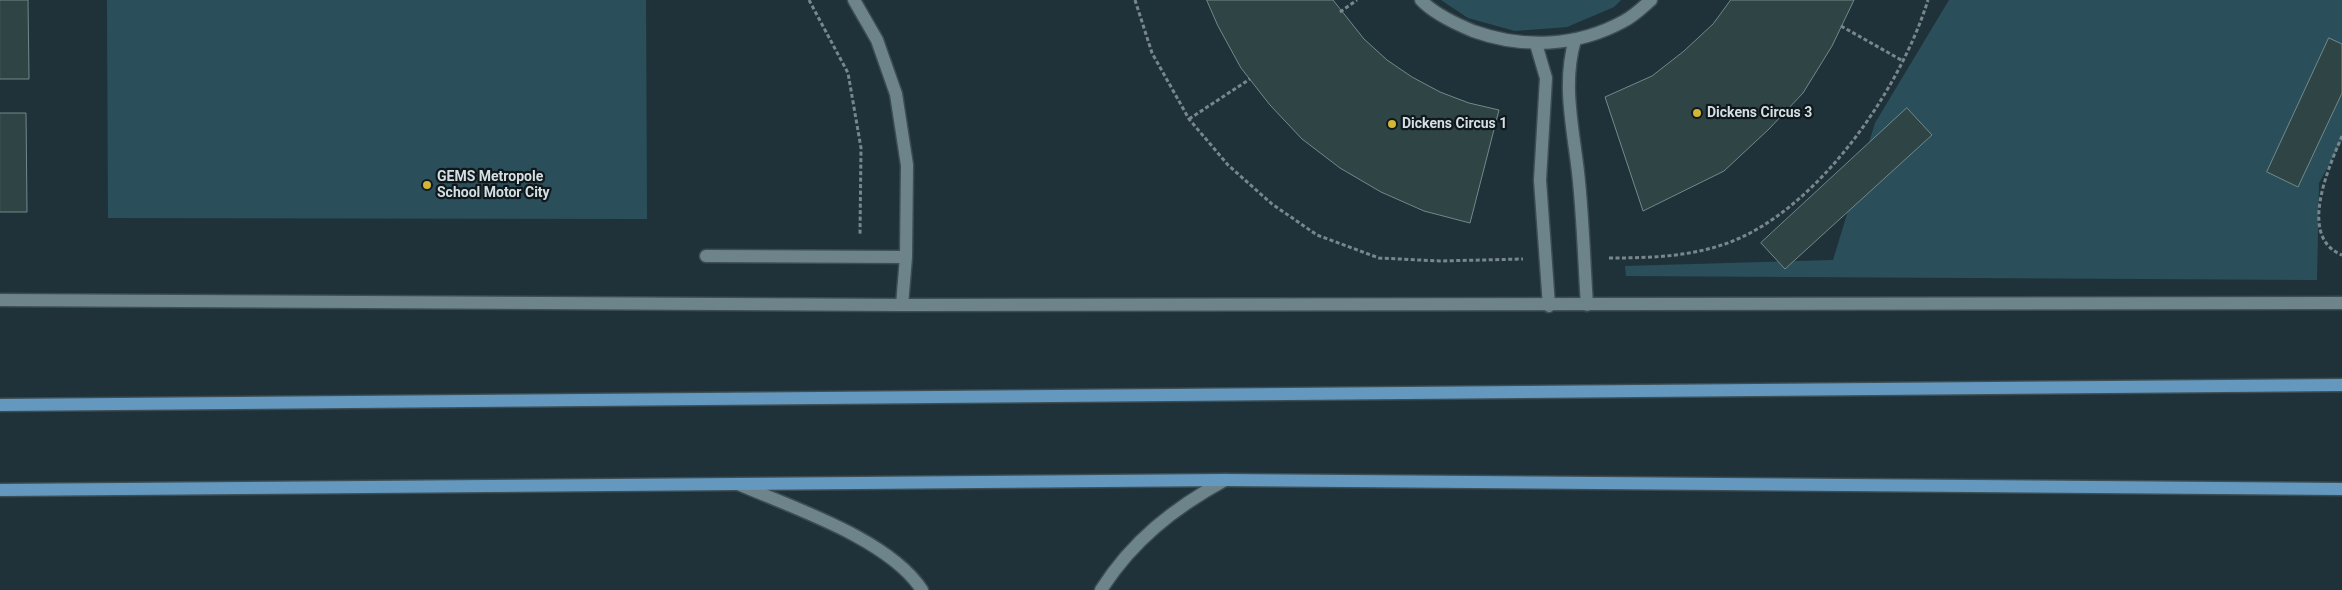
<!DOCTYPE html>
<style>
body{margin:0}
canvas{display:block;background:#1f3239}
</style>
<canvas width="2342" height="590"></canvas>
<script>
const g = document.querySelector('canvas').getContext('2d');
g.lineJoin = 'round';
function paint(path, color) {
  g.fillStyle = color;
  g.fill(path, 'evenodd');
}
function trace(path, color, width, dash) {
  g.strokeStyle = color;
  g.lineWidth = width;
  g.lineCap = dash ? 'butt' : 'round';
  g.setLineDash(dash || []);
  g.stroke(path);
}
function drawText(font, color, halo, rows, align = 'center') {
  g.font = font + ' Roboto,sans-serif';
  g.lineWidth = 4.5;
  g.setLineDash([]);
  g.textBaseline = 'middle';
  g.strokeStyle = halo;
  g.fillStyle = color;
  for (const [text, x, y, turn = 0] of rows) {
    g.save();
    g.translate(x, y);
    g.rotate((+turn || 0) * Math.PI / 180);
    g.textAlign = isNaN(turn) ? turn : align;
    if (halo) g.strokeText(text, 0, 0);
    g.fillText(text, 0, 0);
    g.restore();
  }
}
paint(new Path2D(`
 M107,0H646L647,219L108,218Z
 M1441,0H1621L1614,7L1567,27L1515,31L1468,18Z
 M1949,0H2342V141L2319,183L2317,280L1626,276L1625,266L1833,260L1875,123Z`), '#2a4f5b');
const building = new Path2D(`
 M0,0H28L29,79H0Z
 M1207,0H1333L1364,39L1387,60L1412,77L1440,92L1469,103L1499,110L1470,223L1424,211L1381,192L1340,168L1302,139L1270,105L1241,68L1218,26Z
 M1731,0H1854L1832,46L1803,93L1769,129L1724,171L1643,211L1605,97L1652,76L1684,51L1713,24Z
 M2329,38L2342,44V93L2298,187L2267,172Z
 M1907,108L1932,135L1785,269L1761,243Z
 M0,113H26L27,212H0Z`);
paint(building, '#2f4545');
trace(building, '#718989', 1);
const minor = new Path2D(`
 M854,0L877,40L896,94L907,165L906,257L902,305
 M1421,0C1434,14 1456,24 1473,31C1523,49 1577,47 1624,21C1634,16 1643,7 1651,0
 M1575,40C1562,83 1573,128 1578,172C1583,216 1584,261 1587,305
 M1536,44L1546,78L1540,180L1549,306
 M706,256L906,257
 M0,300L902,305L2342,303
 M738,484C793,508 889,539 922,590
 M1101,590C1132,541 1174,508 1225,480`);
const major = new Path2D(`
 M0,405L2342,385
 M0,490L1225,480L2342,489`);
trace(minor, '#3c4d53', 15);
trace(major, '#3c4d53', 15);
trace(new Path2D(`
 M809,0L848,73L861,148L860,234
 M1135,0L1152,53L1189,119L1228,165L1272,204L1317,235L1379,258L1440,261L1523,259
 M1340,12L1357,0
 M1841,26L1903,61
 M1189,119L1250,79
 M2342,136C2329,167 2297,237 2342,255
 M1609,258C1648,258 1687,257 1725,244C1817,212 1900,90 1928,0`), '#78878d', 3, [4, 2.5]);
trace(minor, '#6e848b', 12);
trace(major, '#6498bf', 12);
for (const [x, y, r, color] of [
 [1697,113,5,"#d3b635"],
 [1392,124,5,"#d3b635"],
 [427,185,5,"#d3b635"]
]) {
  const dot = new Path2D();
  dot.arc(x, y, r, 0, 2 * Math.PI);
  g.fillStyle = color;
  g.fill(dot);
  trace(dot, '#10181b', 2);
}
drawText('bold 14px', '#d4dfe4', '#10181b', [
 ["Dickens Circus 3",1707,113],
 ["Dickens Circus 1",1402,124],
 ["GEMS Metropole",437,177],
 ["School Motor City",437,193]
], 'left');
</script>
